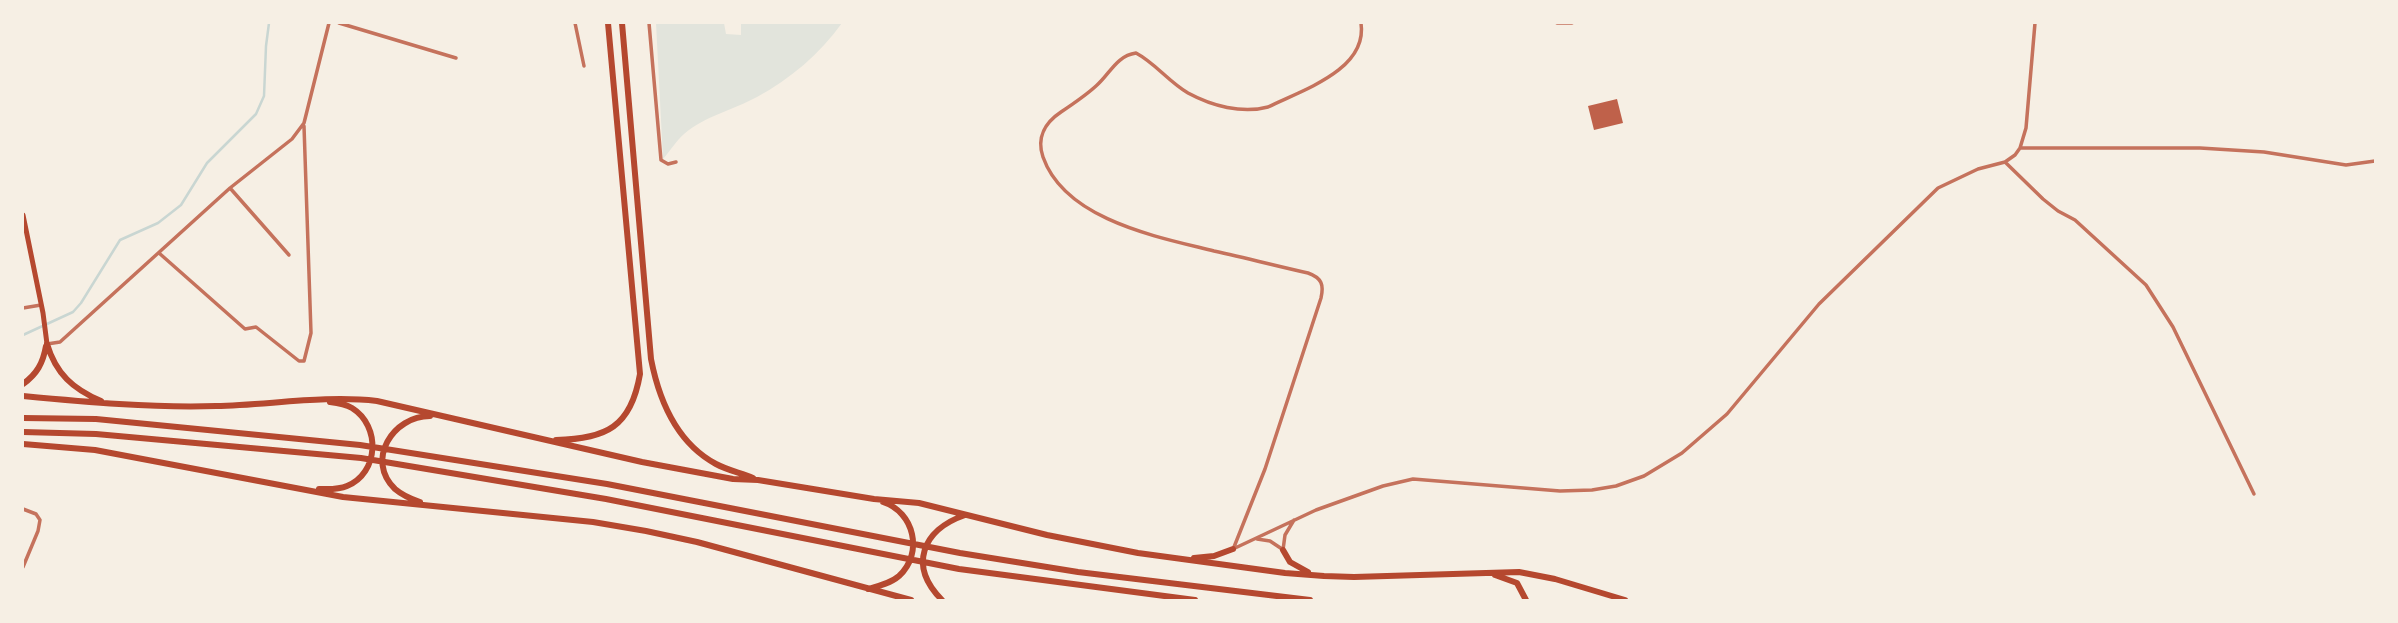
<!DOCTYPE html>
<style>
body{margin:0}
#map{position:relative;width:2398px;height:623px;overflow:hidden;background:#f6efe4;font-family:Merriweather,serif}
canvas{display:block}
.frame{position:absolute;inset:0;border:24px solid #f6efe4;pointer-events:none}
</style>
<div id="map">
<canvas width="2398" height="623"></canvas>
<div class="frame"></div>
</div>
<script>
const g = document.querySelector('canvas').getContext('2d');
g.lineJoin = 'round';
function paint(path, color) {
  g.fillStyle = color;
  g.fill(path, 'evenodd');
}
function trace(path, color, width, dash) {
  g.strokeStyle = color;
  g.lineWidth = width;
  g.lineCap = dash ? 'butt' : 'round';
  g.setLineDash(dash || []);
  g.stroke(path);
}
paint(new Path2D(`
 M656,23H724L726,34L741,35V23H842C820,54 790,79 757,97C733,110 705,116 684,134C676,141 670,151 663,159Z`), '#e2e4dc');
trace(new Path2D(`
 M23,335L73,312L81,303L120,240L158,223L181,205L207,163L256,114L264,96L266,46L269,23`), '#c9d6d2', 2.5);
paint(new Path2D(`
 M1617,99L1623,123L1594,130L1588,106Z`), '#bf614a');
trace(new Path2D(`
 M339,23L456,58
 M575,23L584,66
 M649,23L661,160L668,164L676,162
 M1557,23H1572
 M2020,148H2200L2264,152L2346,165L2375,161
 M2005,162L2043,199L2058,211L2075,220L2146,285L2173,327L2254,494
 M230,188L289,255
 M159,253L245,329L256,327L299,361H304L311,333L304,126
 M23,308L41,305
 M47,344L60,342L230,188L292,139L304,123L329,23
 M23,509L36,514L40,520L38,531L23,567
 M1257,539L1270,541L1282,549
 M1234,547L1265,469L1321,298C1324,285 1322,278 1308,273C1277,266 1246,258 1214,251C1158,237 1065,220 1043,157C1036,137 1046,122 1061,112C1073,104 1085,96 1096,86C1110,74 1116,56 1136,53C1155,63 1169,82 1188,93C1212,106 1242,114 1268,107C1302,90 1368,70 1361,23
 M1233,549L1316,510L1383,486L1413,479L1560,491L1592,490L1616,486L1644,476L1682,453L1727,414L1819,304L1938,188L1978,169L2005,162L2015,155L2020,148L2026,128L2035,23
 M1283,550L1285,535L1294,520`), '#c5725c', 3.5);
trace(new Path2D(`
 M23,215L43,313L47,344`), '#b5482f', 5);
trace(new Path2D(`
 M622,23L651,359C659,400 677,443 716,464C727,470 741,473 753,478
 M47,344C56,374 73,389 101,401
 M23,384C37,374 43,363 46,346
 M23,396C86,402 152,408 216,406C268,405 325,395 377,401L642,462L733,479L758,480L874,499L919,503L1047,535L1138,553L1285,573L1324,576L1354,577L1519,572L1555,579L1625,600
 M23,418L96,419L360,445L607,484L960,553L1078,572L1310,600
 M23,432L96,434L361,458L606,499L959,569L1195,600
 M556,440C606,439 631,427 640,374L608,23
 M23,444L95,450L343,497L593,522L646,531L697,542L911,600
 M319,489C328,489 338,490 347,486C379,473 381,426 352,408C345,404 338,403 330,402
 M420,502C411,499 402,495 395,489C365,460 393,416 430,416
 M1283,550L1290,562L1308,572
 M1194,558L1214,556L1233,549
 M1495,575L1517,583L1526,600
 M868,589C879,586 891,583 899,576C924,553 914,512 883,502
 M942,600C908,566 922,530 965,515`), '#b5482f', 6);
</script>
